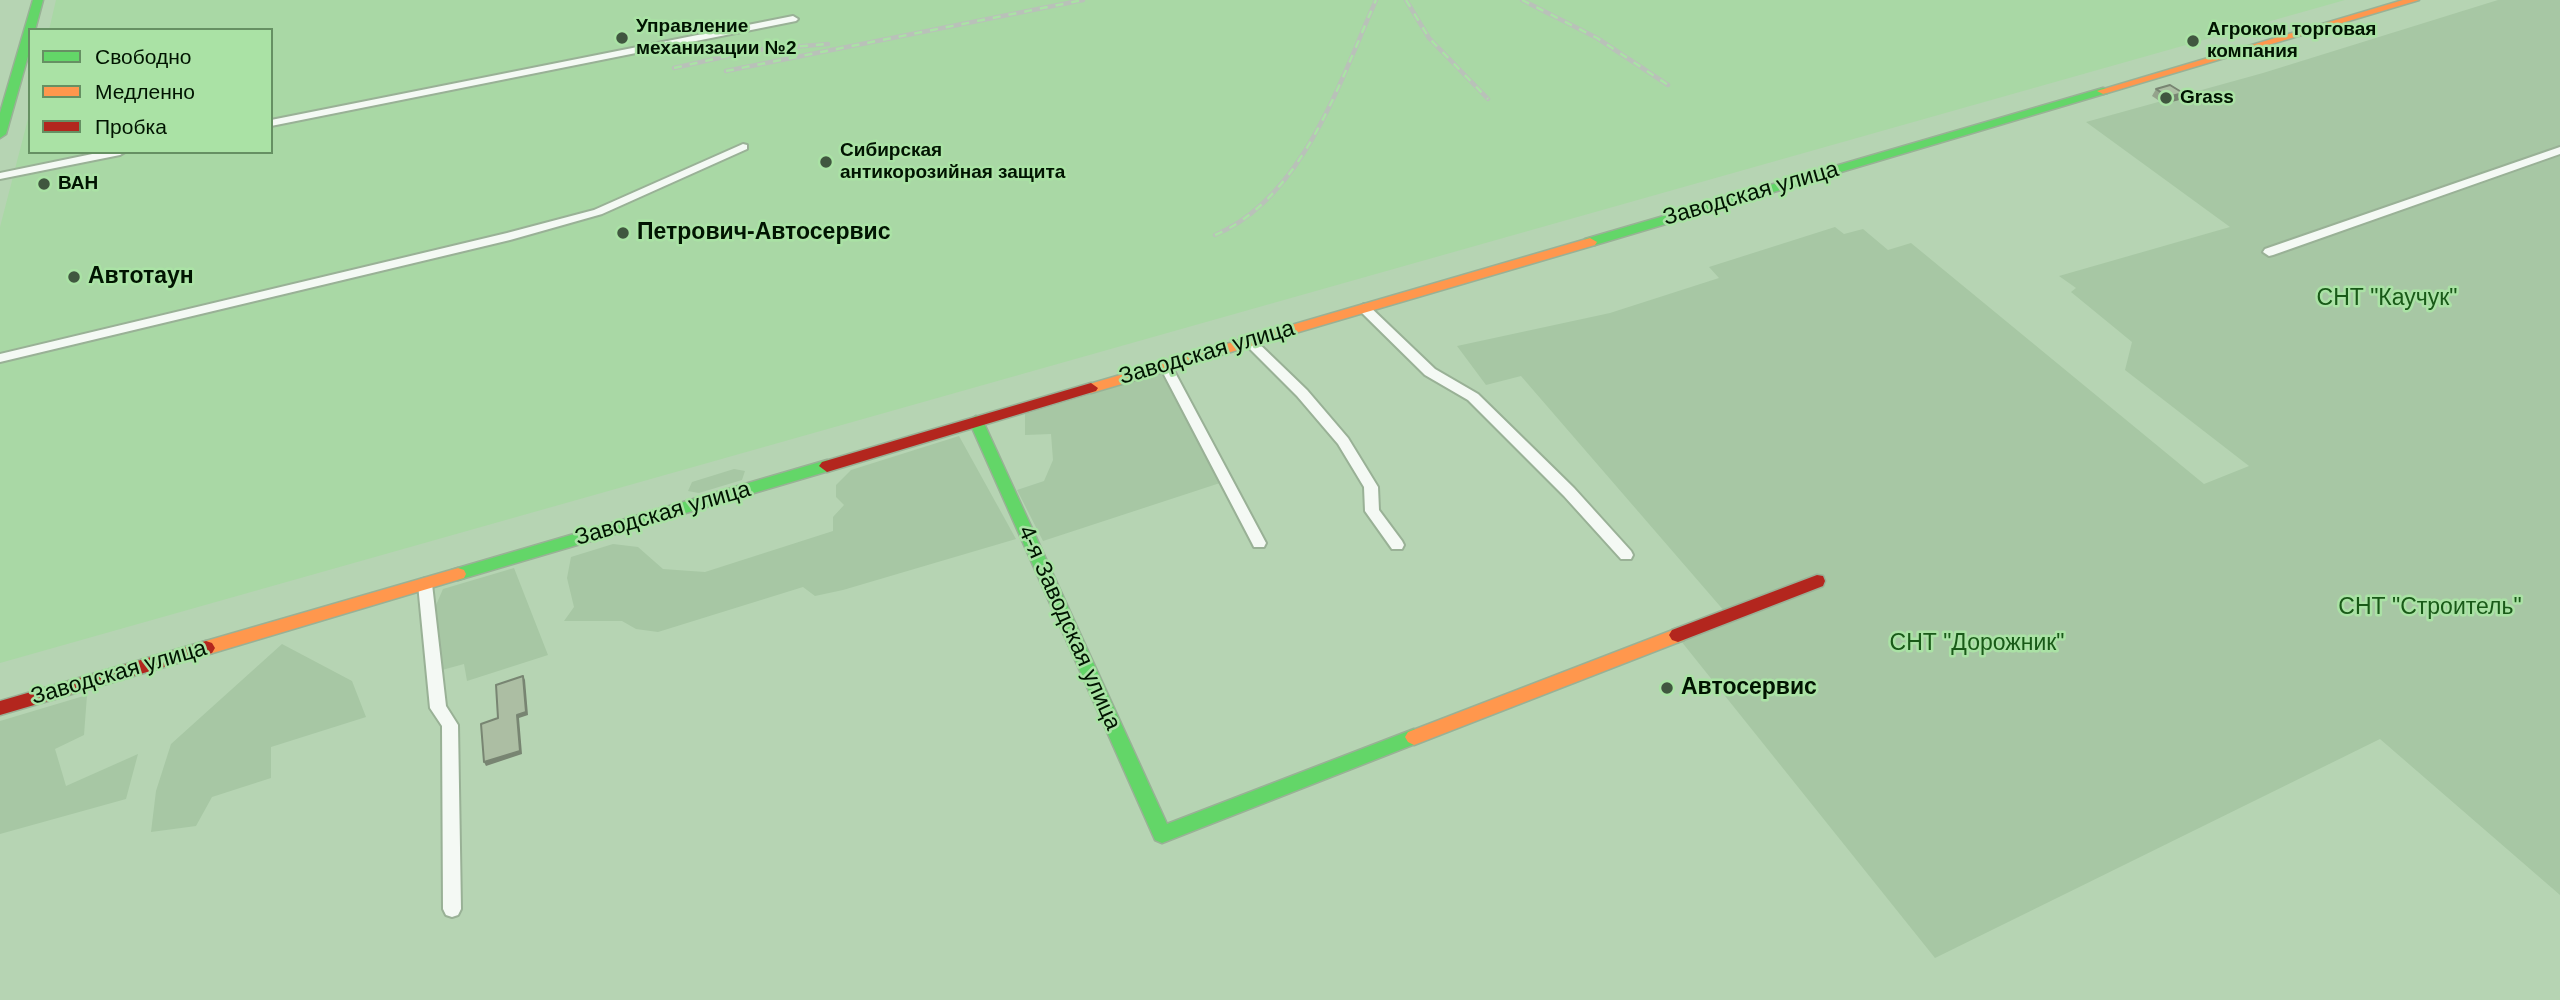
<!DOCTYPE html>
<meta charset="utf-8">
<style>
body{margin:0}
#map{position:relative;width:2560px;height:1000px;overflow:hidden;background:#b6d4b3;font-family:Helvetica,sans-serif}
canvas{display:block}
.legend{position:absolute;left:28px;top:28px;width:245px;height:126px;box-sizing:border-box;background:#aae2a5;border:2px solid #669063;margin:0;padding:9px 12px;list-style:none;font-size:21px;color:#011401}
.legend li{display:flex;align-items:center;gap:14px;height:35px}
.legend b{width:35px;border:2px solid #669063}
</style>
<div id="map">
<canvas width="2560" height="1000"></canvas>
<ul class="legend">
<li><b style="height:9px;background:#63d668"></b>Свободно</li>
<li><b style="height:9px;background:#ff974d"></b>Медленно</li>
<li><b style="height:9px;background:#b3261e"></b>Пробка</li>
</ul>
</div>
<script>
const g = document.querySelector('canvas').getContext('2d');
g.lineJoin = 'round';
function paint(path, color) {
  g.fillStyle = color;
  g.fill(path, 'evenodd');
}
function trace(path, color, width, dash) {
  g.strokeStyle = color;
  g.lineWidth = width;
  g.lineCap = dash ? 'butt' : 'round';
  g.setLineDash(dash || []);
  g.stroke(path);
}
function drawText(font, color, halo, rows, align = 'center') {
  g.font = font + ' Helvetica,sans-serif';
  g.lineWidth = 5;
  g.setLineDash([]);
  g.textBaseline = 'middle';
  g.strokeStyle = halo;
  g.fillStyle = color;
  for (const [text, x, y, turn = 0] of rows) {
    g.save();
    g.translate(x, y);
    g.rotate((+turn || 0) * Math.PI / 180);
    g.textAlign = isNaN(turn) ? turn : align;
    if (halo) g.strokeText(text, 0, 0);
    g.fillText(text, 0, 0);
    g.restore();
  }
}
paint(new Path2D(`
 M56,0H2345L0,663V227L30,111V152H271V30H49Z`), '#a9d8a5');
paint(new Path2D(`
 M2498,0H2560V895L2380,739L1935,958L1681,641L1732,620L1521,376L1486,385L1457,346L1610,313L1719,278L1709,267L1835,227L1844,234L1863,229L1888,250L1911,243L2204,484L2249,466L2125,370L2132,342L2071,292L2076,288L2059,276L2230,227L2086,122L2263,73Z
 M1161,373L1220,483L1043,541L1017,490L1044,481L1053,460L1051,434L1025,435V414Z
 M959,436L1016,539L843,590L815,596L803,587L658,632L636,629L622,621H564L574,607L567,578L571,557L613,544L638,547L663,569L705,572L833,531V517L844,505L836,497V485L851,470Z
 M734,469L745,471L742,480L699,493L688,491L692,482Z
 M514,568L548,655L467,681L464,664L442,670L433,612L443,589Z
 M282,644L352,681L366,717L271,747V778L212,797L196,826L151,832L156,791L171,744Z
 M87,695L84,735L55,749L66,786L138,754L126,799L0,834V721Z`), '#a7c7a4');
const street = new Path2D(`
 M793,16L798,19L796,21L271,126V120Z
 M743,144L747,145V149L602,214L510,240L0,362V354L507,233L594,210Z
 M2560,147V154L2273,255L2269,256L2263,252L2265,249Z
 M102,152H125L120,155L0,179V173Z
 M1364,304L1368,305L1435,369L1478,394L1574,488L1631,551L1633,555L1631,559H1621L1564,496L1468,400L1425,375L1360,311L1358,308Z
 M1248,336L1252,337L1307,390L1348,438L1378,487L1379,510L1402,541L1404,545L1402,549H1392L1365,511L1364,487L1338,444L1297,396L1244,343L1242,340L1244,337Z
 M1165,361L1171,365L1266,543L1264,547H1254L1252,543L1159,365Z
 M425,578L430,580L432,584L446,706L458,725L461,909L458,915L452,917L446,915L443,909L442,726L430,708L418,584L420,580Z`);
const fast = new Path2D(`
 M33,0H43L35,30H30V49L6,134L0,138V113Z
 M2103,88L2107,89V93L1595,245H1585L1583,242L1585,239Z
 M976,416L983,421L1167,824L1414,729L1420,732L1423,737L1420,742L1162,843L1155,840L969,421Z
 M827,460L832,462L835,466L832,470L458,580L452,578L450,574L452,570L458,568Z`);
const slow = new Path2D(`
 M2403,0H2419L2107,93L2103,94L2097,91Z
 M1590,238L1597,242L1595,245L1091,393L1084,388L1086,385Z
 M458,568L464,570L466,574L464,578L206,655L200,653L197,648L200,643L206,641Z
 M1678,628L1684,630L1687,635L1684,640L1414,745L1408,742L1405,737L1408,732Z`);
const jam = new Path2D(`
 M1091,383L1098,388L1096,391L827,472L819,466L822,462Z
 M1817,575L1823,576L1825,581L1823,586L1678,642L1672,640L1669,635L1672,630Z
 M206,641L212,643L215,648L212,653L0,715V701Z`);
trace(street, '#99b196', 4);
trace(fast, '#99b196', 3);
trace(slow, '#99b196', 3);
trace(jam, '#99b196', 3);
paint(street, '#f4f9f4');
paint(fast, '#63d668');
paint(slow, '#ff974d');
paint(jam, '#b3261e');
const rail = new Path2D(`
 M1406,0L1429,38L1488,99
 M1522,0L1597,38L1668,85
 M674,68L755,50L828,44
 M726,71L1083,0
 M1215,235C1303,198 1340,81 1376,0`);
trace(rail, '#b9c1b9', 4.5);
trace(rail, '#aae2a5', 2.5, [8]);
paint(new Path2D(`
 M2156,89L2183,93L2179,100L2164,104L2152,96Z`), '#94a38c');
paint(new Path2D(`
 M2183,93L2179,100L2164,104L2168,97Z
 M523,676L525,680L528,715L519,718L522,754L486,766L484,762L517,715Z`), '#788572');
const building = new Path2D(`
 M2170,85L2183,93L2168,97L2156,89Z
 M523,676L526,712L517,715L520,751L484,762L481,724L498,718L496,685Z`);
paint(building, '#acbea3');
trace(building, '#788572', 2);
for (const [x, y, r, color] of [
 [622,38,7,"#40573f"],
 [2193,41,7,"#40573f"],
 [2166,98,7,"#40573f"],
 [826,162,7,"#40573f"],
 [44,184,7,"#40573f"],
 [623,233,7,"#40573f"],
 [74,277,7,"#40573f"],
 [1667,688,7,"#40573f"]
]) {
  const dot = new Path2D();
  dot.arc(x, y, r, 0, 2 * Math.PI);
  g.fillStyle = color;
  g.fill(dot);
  trace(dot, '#aae2a5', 2.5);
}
drawText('bold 19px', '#011401', '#aae2a5', [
 ["Управление",636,27],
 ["механизации №2",636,49],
 ["Агроком торговая",2207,30],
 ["компания",2207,52],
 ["Grass",2180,98],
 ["Сибирская",840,151],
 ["антикорозийная защита",840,173],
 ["ВАН",58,184]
], 'left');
drawText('23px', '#011401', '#aae2a5', [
 ["Заводская улица",1751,194,-16],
 ["Заводская улица",1207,353,-16],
 ["Заводская улица",663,514,-16],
 ["4-я Заводская улица",1069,628,66],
 ["Заводская улица",119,673,-16]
]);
drawText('bold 23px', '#011401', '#aae2a5', [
 ["Петрович-Автосервис",637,233],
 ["Автотаун",88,277],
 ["Автосервис",1681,688]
], 'left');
drawText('23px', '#195a18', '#aae2a5', [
 ["СНТ \"Каучук\"",2387,299],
 ["СНТ \"Строитель\"",2430,608],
 ["СНТ \"Дорожник\"",1977,644]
]);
</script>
